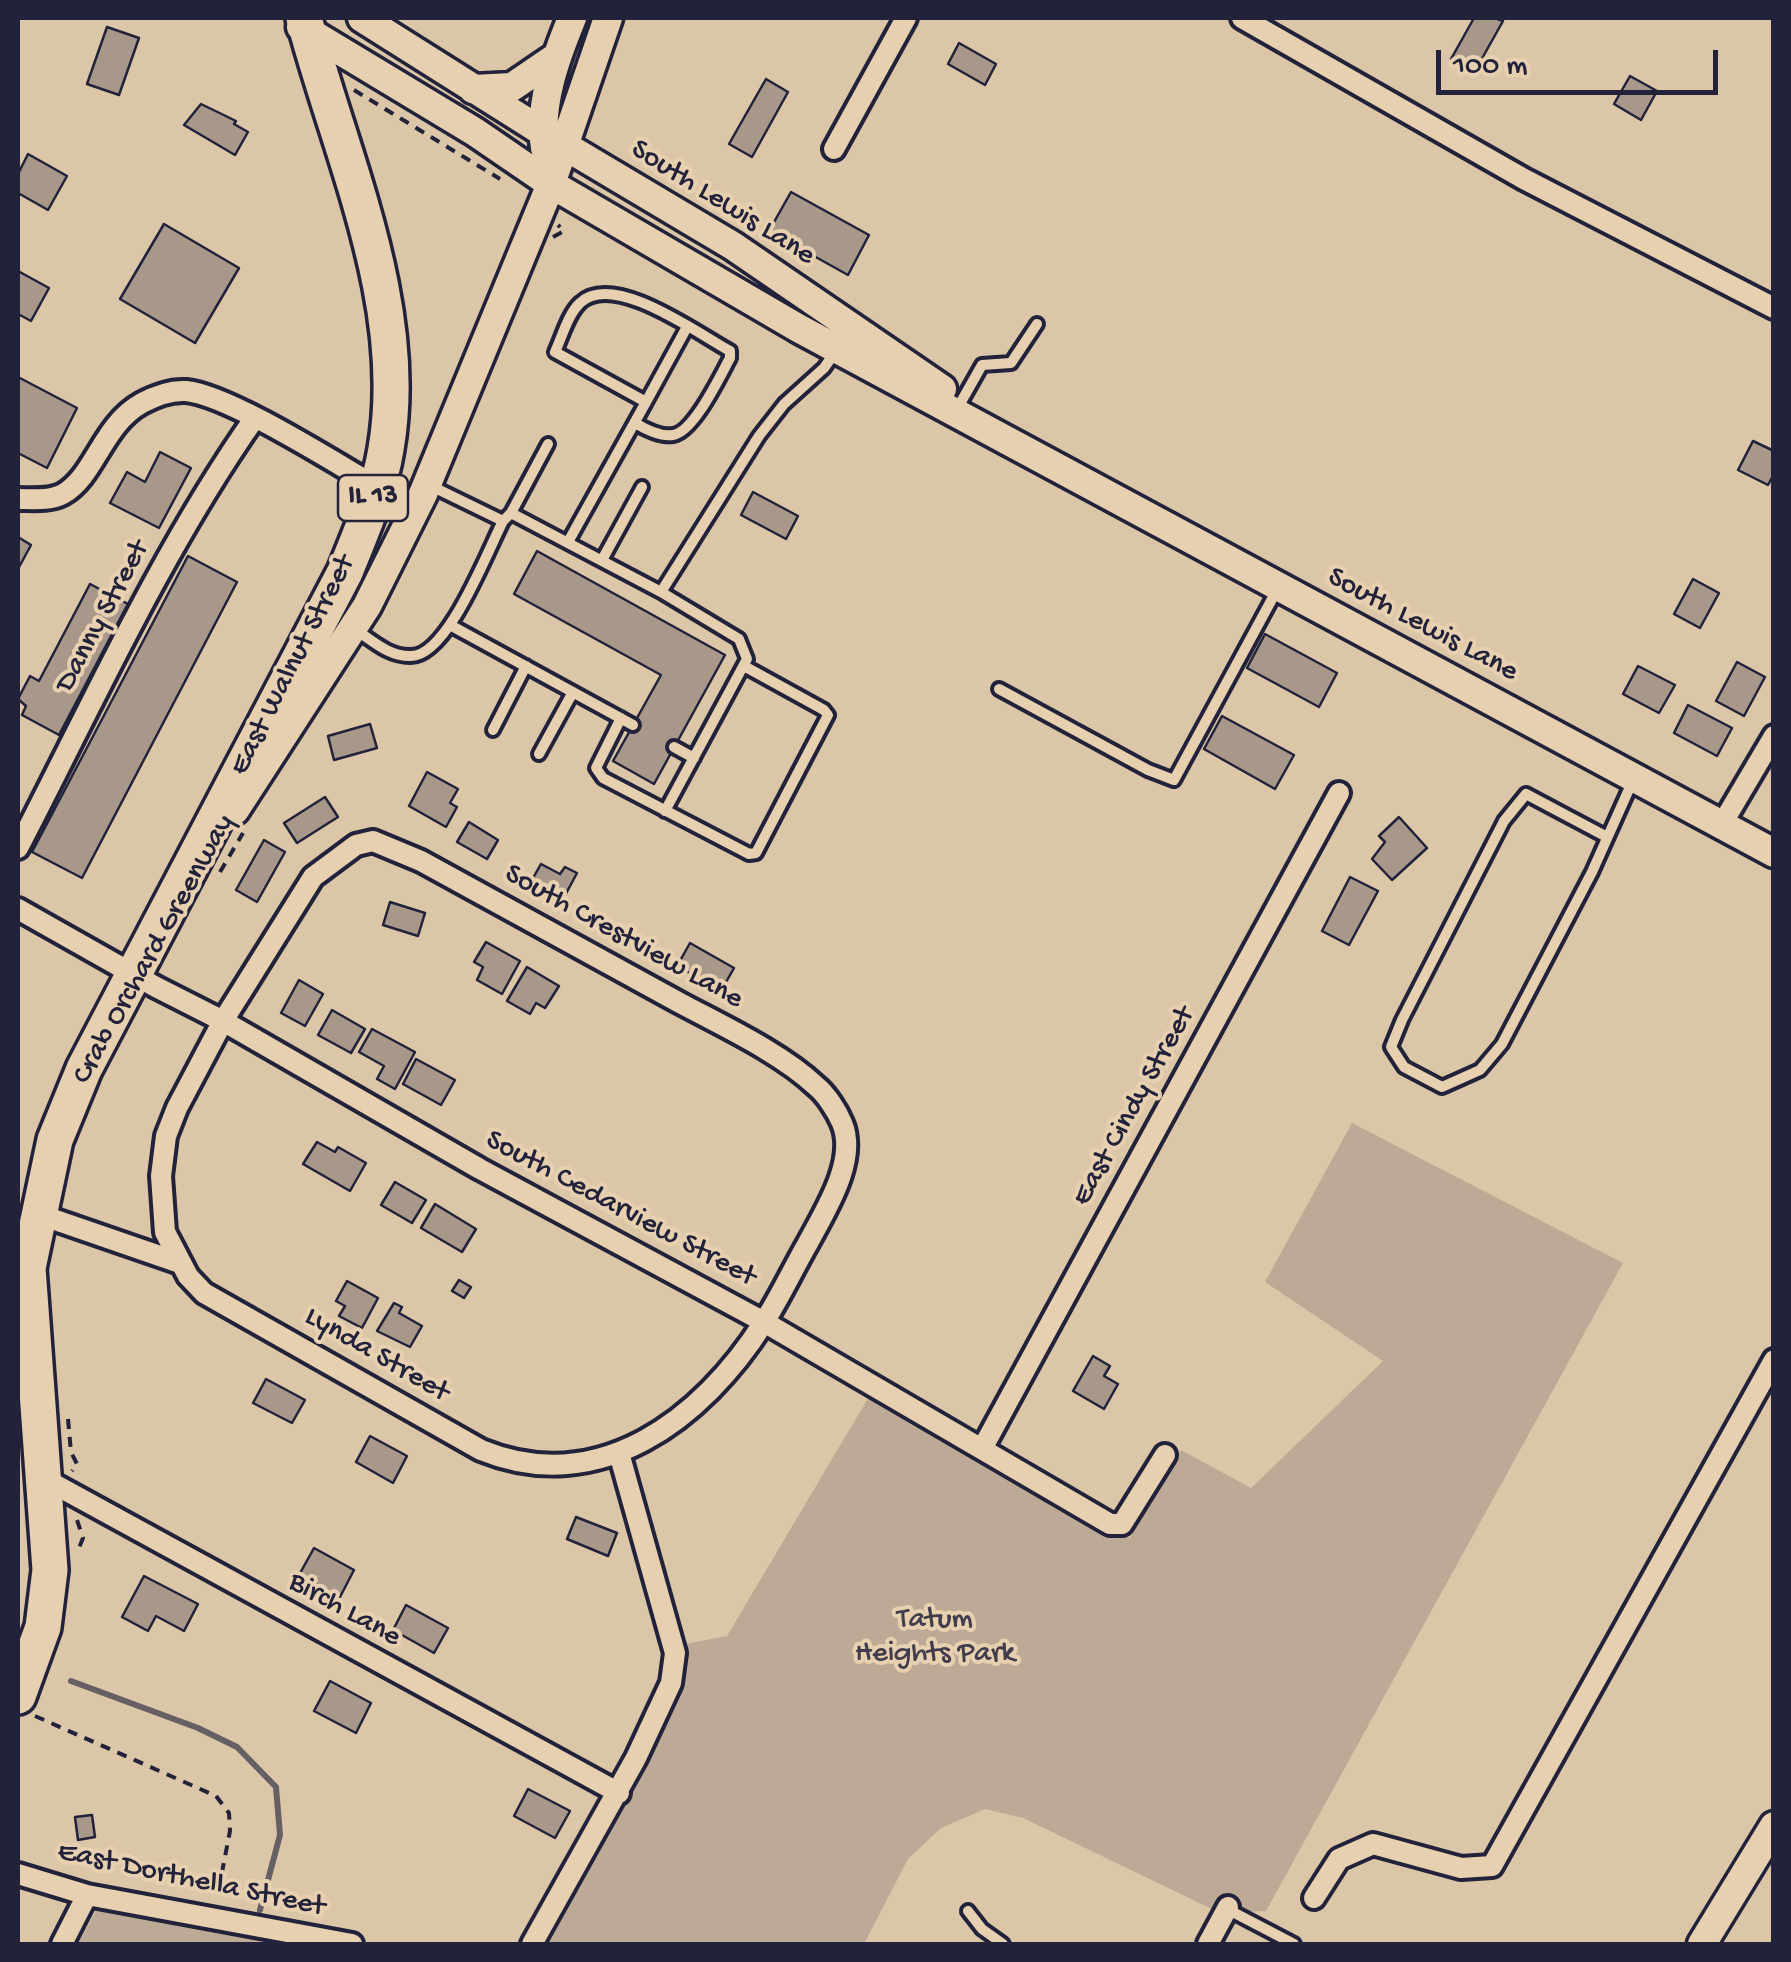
<!DOCTYPE html>
<style>
body{margin:0}
#map{position:relative;width:1791px;height:1962px;overflow:hidden;background:#dbc6a8;font-family:"Gochi Hand",sans-serif}
canvas{display:block}
.frame{position:absolute;inset:0;border:20px solid #22223b;pointer-events:none}
.scale{position:absolute;left:1436px;top:50px;width:282px;height:45px;box-sizing:border-box;border:5px solid #22223b;border-top:0;padding-left:12px;font-size:30px;line-height:35px;white-space:nowrap;color:#22223b;-webkit-text-stroke:8px #e7d0af;paint-order:stroke}
</style>
<div id="map">
<canvas width="1791" height="1962"></canvas>
<div class="frame"></div>
<div class="scale">100 m</div>
</div>
<script>
const g = document.querySelector('canvas').getContext('2d');
g.lineJoin = 'round';
function paint(path, color) {
  g.fillStyle = color;
  g.fill(path, 'evenodd');
}
function trace(path, color, width, dash) {
  g.strokeStyle = color;
  g.lineWidth = width;
  g.lineCap = dash ? 'butt' : 'round';
  g.setLineDash(dash || []);
  g.stroke(path);
}
function drawText(font, color, halo, rows, align = 'center') {
  g.font = font + ' "Gochi Hand",sans-serif';
  g.lineWidth = 8;
  g.setLineDash([]);
  g.textBaseline = 'middle';
  g.strokeStyle = halo;
  g.fillStyle = color;
  for (const [text, x, y, turn = 0] of rows) {
    g.save();
    g.translate(x, y);
    g.rotate((+turn || 0) * Math.PI / 180);
    g.textAlign = isNaN(turn) ? turn : align;
    if (halo) g.strokeText(text, 0, 0);
    g.fillText(text, 0, 0);
    g.restore();
  }
}
paint(new Path2D(`
 M1352,1123L1623,1263L1266,1911L1220,1913L1023,1818L985,1809L941,1828L908,1859L864,1944H544L647,1758L682,1681L685,1644L727,1636L870,1395L1108,1533L1130,1538L1181,1450L1251,1488L1383,1361L1265,1282Z
 M96,1911L292,1944H78Z`), '#bcaa96');
trace(new Path2D(`
 M71,1681L198,1728L237,1747L276,1787L280,1835L260,1910`), '#665f63', 6);
const building = new Path2D(`
 M1474,18H1495L1503,21L1475,71L1451,59Z
 M107,27L139,38L119,95L87,84Z
 M959,43L996,64L985,85L948,64Z
 M1630,76L1657,91L1641,120L1614,104Z
 M766,79L788,92L752,157L729,144Z
 M201,104L236,121L234,124L248,132L235,155L184,125Z
 M28,154L67,176L48,210L18,193V174Z
 M791,192L869,235L848,275L769,231Z
 M164,224L239,268L195,343L120,299Z
 M18,271L49,288L31,321L18,314Z
 M18,377L77,408L47,468L18,453Z
 M1753,441L1774,451V474L1768,485L1738,470Z
 M160,452L191,468L159,528L110,503L127,472L145,482Z
 M753,492L798,516L786,539L741,515Z
 M18,537L31,545L18,569Z
 M537,551L725,655L654,784L613,761L661,675L514,594Z
 M188,556L237,582L82,878L32,852Z
 M1693,579L1719,593L1700,628L1674,614Z
 M90,584L128,604L59,735L22,715L26,706L18,699L30,676L39,681Z
 M1265,634L1337,673L1319,707L1247,668Z
 M1737,662L1765,677L1744,716L1716,701Z
 M1638,666L1675,685L1659,713L1623,694Z
 M1688,705L1732,728L1717,756L1674,733Z
 M1222,716L1294,755L1275,789L1204,749Z
 M370,724L377,748L334,760L328,736Z
 M427,772L458,789L450,803L457,807L446,827L409,806Z
 M325,797L338,817L297,843L284,823Z
 M1399,817L1427,848L1392,880L1372,859L1385,842L1379,836Z
 M469,822L498,840L487,859L457,842Z
 M264,840L285,852L257,902L236,890Z
 M541,864L560,874L565,867L577,873L561,903L529,885Z
 M1350,877L1378,891L1349,945L1322,931Z
 M390,902L425,913L418,936L383,925Z
 M486,942L520,961L502,994L477,980L483,967L474,962Z
 M690,943L734,968L721,991L677,966Z
 M527,967L559,986L545,1008L536,1003L530,1014L507,1001Z
 M299,980L323,994L305,1026L281,1013Z
 M332,1010L365,1029L351,1053L318,1035Z
 M372,1029L415,1052L395,1089L377,1079L384,1066L359,1052Z
 M416,1059L455,1080L441,1105L403,1084Z
 M317,1142L335,1152L338,1147L366,1163L350,1191L303,1164Z
 M395,1182L426,1200L412,1223L381,1205Z
 M435,1204L476,1229L462,1252L421,1228Z
 M459,1280L471,1287L464,1298L452,1291Z
 M347,1281L378,1298L362,1328L339,1316L345,1306L336,1301Z
 M394,1303L402,1307L399,1313L422,1326L410,1347L377,1331Z
 M1093,1356L1110,1366L1104,1376L1118,1384L1104,1409L1073,1391Z
 M266,1379L305,1400L292,1423L253,1403Z
 M370,1436L407,1456L393,1483L356,1462Z
 M576,1517L617,1533L608,1556L567,1539Z
 M314,1548L354,1570L340,1597L299,1575Z
 M144,1576L198,1604L184,1631L156,1616L148,1631L122,1617Z
 M406,1605L448,1628L434,1653L393,1630Z
 M330,1681L371,1703L356,1733L314,1711Z
 M528,1789L570,1811L555,1838L514,1816Z
 M92,1815L95,1837L78,1840L75,1817Z`);
paint(building, '#a7988a');
trace(building, '#22223b', 2.5);
const lane = new Path2D(`
 M646,402L687,327
 M961,402L982,365L1011,363L1037,324
 M427,484L503,521
 M511,513L548,444
 M568,542L646,402L555,352C562,337 568,314 580,303C613,271 697,333 730,351V358C720,376 694,432 673,435C661,437 645,429 635,423
 M602,560L642,487
 M661,592L759,436L784,404L824,368L836,351
 M450,625L633,725
 M356,630C373,641 388,656 410,656C447,658 487,552 503,521L511,513L661,592L739,639L747,659L665,811
 M999,689L1148,770L1174,780L1278,588
 M621,718L596,768L603,778L749,854L756,853L828,715L824,710L744,666
 M493,730L526,666
 M674,747L694,758
 M539,754L573,692
 M1607,837L1526,794L1504,821L1402,1020L1391,1047L1404,1067L1442,1087L1480,1070L1502,1044L1592,872L1634,778
 M1227,1909L1294,1944
 M968,1911L982,1929L1003,1944`);
const street = new Path2D(`
 M1242,18L1524,179L1774,308
 M834,149L906,18
 M18,499C32,499 50,501 63,494C95,476 102,425 142,403C155,396 171,390 186,391C229,395 335,463 377,487
 M1722,824L1774,736
 M373,841L421,861C508,909 594,956 680,1003C723,1026 781,1053 816,1086C826,1094 837,1111 842,1123C858,1160 825,1211 808,1243C793,1269 780,1297 764,1322C702,1420 599,1498 481,1450L204,1293L188,1276L165,1232L161,1176L166,1136L177,1108L223,1021L313,877L356,845Z
 M18,848C92,705 162,550 254,419
 M18,909L156,987L223,1021L480,1169L764,1322L1110,1524H1122L1165,1455
 M38,1214L180,1263
 M982,1449L1339,793
 M43,1478L619,1793
 M18,1874L87,1895L352,1944
 M1314,1898L1339,1859L1373,1844L1461,1868L1492,1866L1774,1360
 M62,1944L87,1895
 M532,1944L636,1758L671,1683L675,1653L619,1453
 M1208,1944L1228,1907`);
const secondary = new Path2D(`
 M362,18L565,146L733,246L942,389
 M301,27L475,132L551,184L798,328L1774,853
 M473,89L512,87L556,57
 M545,148C538,105 556,57 572,18
 M235,810L367,606L423,494L551,184L608,18
 M1702,1944L1774,1826`);
const highway = new Path2D(`
 M18,1696L43,1627L50,1570L28,1268L55,1140L84,1069L345,572C361,532 379,492 386,449C411,304 340,155 304,18`);
trace(lane, '#22223b', 18);
trace(street, '#22223b', 28);
trace(secondary, '#22223b', 35);
trace(highway, '#22223b', 42);
trace(new Path2D(`
 M354,90L500,179
 M553,237L564,231L558,225
 M220,872L243,833
 M68,1419L71,1452L77,1464L72,1471
 M77,1520L83,1538L77,1553
 M35,1716L216,1796L229,1813L230,1831L217,1898`), '#22223b', 4, [10, 8]);
trace(lane, '#e7d0af', 10);
trace(street, '#e7d0af', 20);
trace(secondary, '#e7d0af', 28);
trace(highway, '#e7d0af', 35);
for (const [x, y, w] of [
 [373,498,70]
]) {
  const box = new Path2D();
  box.roundRect(x - w / 2, y - 23, w, 46, 8);
  g.fillStyle = '#e7d0af';
  g.fill(box);
  trace(box, '#22223b', 2.5);
}
drawText('bold 28px', '#22223b', null, [
 ["IL 13",373,498]
]);
drawText('30px', '#22223b', '#e7d0af', [
 ["South Lewis Lane",722,204,32],
 ["Danny Street",104,617,-62],
 ["South Lewis Lane",1422,626,28],
 ["East Walnut Street",294,666,-63],
 ["South Crestview Lane",623,938,29],
 ["Crab Orchard Greenway",155,950,-61],
 ["East Cindy Street",1135,1107,-61],
 ["South Cedarview Street",620,1210,28],
 ["Lynda Street",376,1356,30],
 ["Birch Lane",344,1611,29],
 ["East Dorthella Street",191,1881,12]
]);
drawText('30px', '#413d4d', '#e7d0af', [
 ["Tatum",935,1621],
 ["Heights Park",935,1655]
]);
</script>
